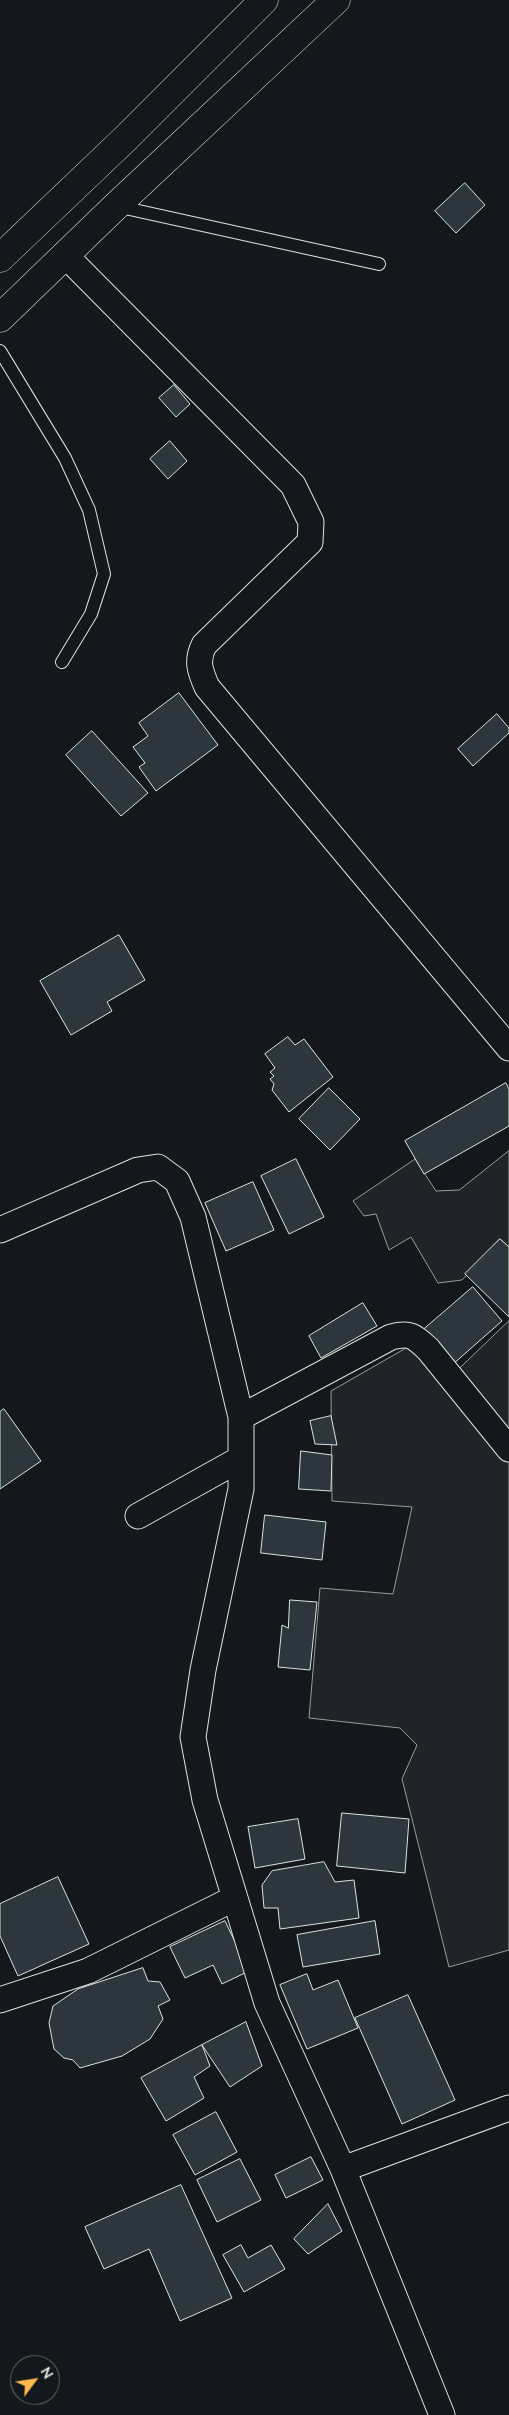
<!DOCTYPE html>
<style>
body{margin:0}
#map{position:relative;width:509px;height:2415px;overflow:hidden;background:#14181c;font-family:Mulish,sans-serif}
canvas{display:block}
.north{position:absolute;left:10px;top:2355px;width:50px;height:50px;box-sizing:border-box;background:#14181c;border:1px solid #626a69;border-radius:50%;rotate:59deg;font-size:14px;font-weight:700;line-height:20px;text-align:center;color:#d8e6dc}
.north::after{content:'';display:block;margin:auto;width:18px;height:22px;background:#ffb74d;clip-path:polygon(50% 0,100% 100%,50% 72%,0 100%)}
</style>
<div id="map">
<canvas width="509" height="2415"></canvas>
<div class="north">N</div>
</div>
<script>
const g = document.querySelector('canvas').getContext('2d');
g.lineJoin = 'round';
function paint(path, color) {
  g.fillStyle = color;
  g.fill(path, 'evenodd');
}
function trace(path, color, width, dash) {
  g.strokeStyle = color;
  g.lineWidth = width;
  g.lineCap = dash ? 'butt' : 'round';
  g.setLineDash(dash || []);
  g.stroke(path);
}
const green = new Path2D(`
 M509,1151V1247L500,1239L462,1280L438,1283L411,1237L389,1250L376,1214L364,1216L353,1201L415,1159L436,1191L459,1190Z
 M509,1321V1950L449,1967L402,1779L417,1745L400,1728L309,1718L320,1588L393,1594L412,1507L332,1501L331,1391L420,1340L455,1372Z`);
paint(green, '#202428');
trace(green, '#939e99', 1);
const building = new Path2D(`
 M465,183L485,205L456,233L435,211Z
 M174,385L190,404L176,417L159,398Z
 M170,441L187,461L168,479L150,459Z
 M179,693L218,745L156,791L139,767L145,763L133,747L148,736L139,723Z
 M497,714L509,728V733L473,766L458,749Z
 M92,731L148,793L121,816L66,755Z
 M119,935L145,980L107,1002L112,1011L71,1035L40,981Z
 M288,1037L295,1045L304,1039L333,1077L289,1112L272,1090L274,1084L270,1079L274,1076L270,1072L275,1068L265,1054Z
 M506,1083L509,1089V1126L424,1174L405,1141Z
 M329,1088L360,1119L330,1150L299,1119Z
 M296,1159L324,1217L289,1234L261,1176Z
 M253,1182L274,1230L226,1251L205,1203Z
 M500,1239L509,1247V1317L465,1274Z
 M473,1287L502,1321L452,1365L422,1331Z
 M363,1303L377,1326L321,1358L309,1336Z
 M4,1409L41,1461L0,1489V1412Z
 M331,1416L337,1445L315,1444L310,1421Z
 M301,1451L332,1455L331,1491L299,1489Z
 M265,1515L326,1522L322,1560L261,1553Z
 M290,1600L317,1602L310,1670L278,1667L282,1625L288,1628Z
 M342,1813L409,1819L405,1873L337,1866Z
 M298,1819L305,1859L255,1868L248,1827Z
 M324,1862L335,1882L354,1880L359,1918L280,1929L278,1908H264L262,1885L272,1871Z
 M58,1877L89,1944L18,1976L0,1936V1904Z
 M225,1921L249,1971L222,1984L213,1965L185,1978L170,1947Z
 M375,1921L380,1954L303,1967L297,1935Z
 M143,1968L148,1981L160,1982L170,2000L158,2006L163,2019L150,2039L122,2056L80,2068L73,2060L64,2058L54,2049L49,2023L53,2006L78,1989Z
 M307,1974L313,1990L338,1980L358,2028L307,2049L280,1985Z
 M408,1995L455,2100L402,2124L355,2018Z
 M246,2022L262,2066L230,2087L202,2045Z
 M202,2045L210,2066L194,2077L204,2098L166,2121L141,2078Z
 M216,2112L237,2152L195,2175L173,2135Z
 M311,2157L323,2180L286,2198L275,2175Z
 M240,2159L261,2200L217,2222L197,2180Z
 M181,2185L232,2298L180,2321L149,2249L104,2269L85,2227Z
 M328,2204L342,2231L308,2254L294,2239Z
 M241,2245L248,2258L271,2245L285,2269L244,2292L223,2255Z`);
paint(building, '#2c363c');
trace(building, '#d8e6dc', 1);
const lane = new Path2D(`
 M116,206L379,264
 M0,351L65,458L89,510L104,574L91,614L62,662`);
const street = new Path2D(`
 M65,255L293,485L311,522L310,542L204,645C196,661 200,671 207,687L509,1048
 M0,1230L138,1170L158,1167L177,1181L193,1217L241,1417V1489L203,1670L193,1737L205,1800L267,2003L343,2169L442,2415
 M241,1417L391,1337C410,1332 414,1336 428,1349L509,1449
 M138,1516L240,1459
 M0,2000L88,1971L235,1898
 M343,2169L509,2108`);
const secondary = new Path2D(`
 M0,258L126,138L264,0
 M0,318L116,206L336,0`);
trace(lane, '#d8e6dc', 14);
trace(street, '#d8e6dc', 27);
trace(secondary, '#d8e6dc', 29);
trace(lane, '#14181c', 12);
trace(street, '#14181c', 25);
trace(secondary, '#14181c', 28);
</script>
